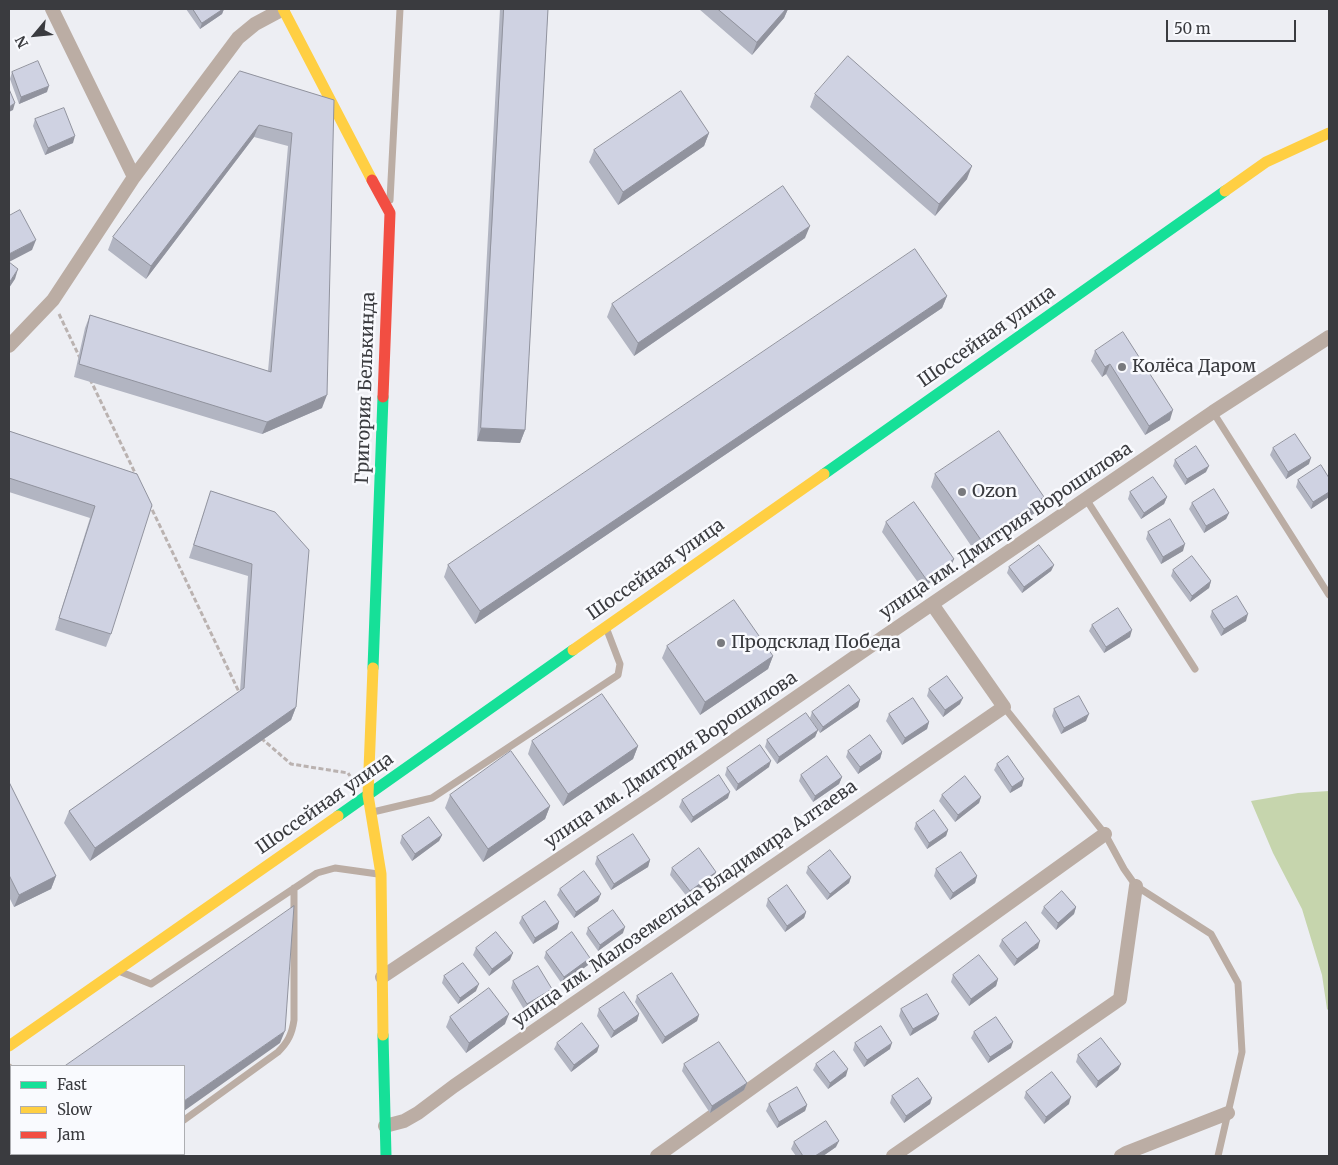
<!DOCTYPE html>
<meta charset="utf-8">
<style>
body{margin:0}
#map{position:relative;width:1338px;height:1165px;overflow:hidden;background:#edeef3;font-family:Merriweather,serif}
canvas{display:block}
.frame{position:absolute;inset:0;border:10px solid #3a3b3f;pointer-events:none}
.legend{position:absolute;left:10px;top:1065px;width:175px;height:90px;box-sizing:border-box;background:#f9fafe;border:1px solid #adaeb2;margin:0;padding:6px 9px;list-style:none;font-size:15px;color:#3a3b3f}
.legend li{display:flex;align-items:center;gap:10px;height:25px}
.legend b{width:25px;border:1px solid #adaeb2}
.north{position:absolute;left:10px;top:10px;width:50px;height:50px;-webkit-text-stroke:4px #f9fafe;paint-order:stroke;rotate:242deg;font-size:14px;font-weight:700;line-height:20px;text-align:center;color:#3a3b3f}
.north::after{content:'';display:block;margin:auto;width:18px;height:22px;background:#3a3b3f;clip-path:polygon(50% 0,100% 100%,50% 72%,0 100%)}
.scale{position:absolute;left:1166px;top:20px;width:130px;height:22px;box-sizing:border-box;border:2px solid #3a3b3f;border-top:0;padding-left:6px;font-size:15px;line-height:18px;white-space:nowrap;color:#3a3b3f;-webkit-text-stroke:4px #f9fafe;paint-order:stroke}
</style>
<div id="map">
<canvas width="1338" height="1165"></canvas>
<div class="frame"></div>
<ul class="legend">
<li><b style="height:6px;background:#16e098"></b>Fast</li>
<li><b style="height:6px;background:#ffcf43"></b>Slow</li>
<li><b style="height:6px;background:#f24e42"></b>Jam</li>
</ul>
<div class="north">N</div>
<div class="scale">50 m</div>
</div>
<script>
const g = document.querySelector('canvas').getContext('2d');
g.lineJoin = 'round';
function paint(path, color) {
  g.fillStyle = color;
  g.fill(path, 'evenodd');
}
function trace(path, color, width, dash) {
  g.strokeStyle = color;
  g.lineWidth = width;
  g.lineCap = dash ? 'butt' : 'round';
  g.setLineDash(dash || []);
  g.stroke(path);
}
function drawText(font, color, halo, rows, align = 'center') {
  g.font = font + ' Merriweather,serif';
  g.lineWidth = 5;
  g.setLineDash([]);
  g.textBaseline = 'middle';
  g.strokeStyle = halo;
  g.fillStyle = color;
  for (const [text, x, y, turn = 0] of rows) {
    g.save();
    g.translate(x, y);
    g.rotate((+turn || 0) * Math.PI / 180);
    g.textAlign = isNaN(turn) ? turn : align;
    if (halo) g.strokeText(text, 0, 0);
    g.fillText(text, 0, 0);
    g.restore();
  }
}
paint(new Path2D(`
 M1329,791V1011L1327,1009L1322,975L1302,909L1273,853L1251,801L1298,793Z`), '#c6d5ad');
trace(new Path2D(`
 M59,314L80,358
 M90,379L136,475
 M149,503L240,694
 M261,738L291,764L348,773L350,776`), '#bab2b0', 3, [5, 2.5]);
trace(new Path2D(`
 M390,200L400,9
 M1213,412L1329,595
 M1086,499L1195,669
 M1004,707L1105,834L1124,869L1136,886L1211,934L1238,983L1242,1052L1218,1156
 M373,812L432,798L618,675L620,664L607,630
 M121,972L151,984L317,873L335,868L378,874
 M9,1067L11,1078
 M184,1120L278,1052C288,1042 292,1034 294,1020V888
 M33,1154L34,1156
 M133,1156L137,1154`), '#bbada4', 7);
trace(new Path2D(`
 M52,9L134,177
 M9,346L53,300L134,177L238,38L255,24L283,9
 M382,977L655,795L885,636L1213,412L1329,337
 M385,1126L404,1121L418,1113L454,1086L1004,707L932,604
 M657,1156L1105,834
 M893,1156L1120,999L1136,886
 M1121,1156L1126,1153L1228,1113`), '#bbada4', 14);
trace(new Path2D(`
 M824,474L1225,191
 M373,668L383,397
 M338,816L573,650
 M383,1035L386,1156`), '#16e098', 11);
trace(new Path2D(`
 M283,9L372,180
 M1225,191L1266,162L1329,133
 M573,650L824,474
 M373,668L368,795L381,874L383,1035
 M9,1046L338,816`), '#ffcf43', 11);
trace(new Path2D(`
 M372,180L390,213L383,397`), '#f24e42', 11);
paint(new Path2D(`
 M186,9H224L222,14L200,29Z
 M500,9H548L525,430L520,443L477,441Z
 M699,9H788L784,18L752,55Z
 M240,71L334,100L322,408L262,434L74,377L85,328L90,315L268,371L288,146L254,137L146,279L108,250L113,237Z
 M12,72L47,92L19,104L10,79Z
 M815,94L967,179L935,216L810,107Z
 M35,119L73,143L45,155L33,126Z
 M709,133L704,146L618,205L589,162L594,150Z
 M805,238L634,356L607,317L612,304Z
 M947,296L942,308L475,624L444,577L448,565Z
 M1095,351L1170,420L1145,435L1106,374L1102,377L1091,361Z
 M9,431L137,474L111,634L106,647L55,630L90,518L9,492Z
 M1273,448L1309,464L1286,479L1270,455Z
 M1175,460L1206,472L1185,485L1173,466Z
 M935,474L1039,510L976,553L931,487Z
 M1329,478V497L1311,509L1296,487L1298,480Z
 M211,491L275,512L296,707L291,720L90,861L64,823L69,811L240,691L248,576L189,558Z
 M1130,492L1167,497L1164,504L1141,519L1128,499Z
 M1192,503L1229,513L1226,519L1204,533L1189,509Z
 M886,522L950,569L922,588L882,532Z
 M1148,532L1183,551L1161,564L1146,539Z
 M1054,565L1051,571L1022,593L1007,573L1009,567Z
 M1173,570L1211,581L1209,588L1190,602L1171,576Z
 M1212,611L1246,621L1221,636L1210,617Z
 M1092,625L1130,637L1104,653L1089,631Z
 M667,646L773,656L768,669L700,715L662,658Z
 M929,689L960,704L943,717L927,696Z
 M860,700L858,707L820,733L810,718L812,712Z
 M1054,709L1086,721L1061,734L1052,716Z
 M889,714L929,722L927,729L902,745L886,721Z
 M818,730L815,737L777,764L765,747L767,740Z
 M532,741L638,746L633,759L563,806L528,754Z
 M848,751L882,752L880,759L858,774L846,757Z
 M997,764L1022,786L1010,793L994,770Z
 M769,767L736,791L725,775L727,768Z
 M801,775L842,777L839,784L813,802L799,781Z
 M9,782L56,876L51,889L14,907L9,897Z
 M450,795L550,806L545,819L483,862L445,808Z
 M942,795L981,797L979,803L955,822L939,801Z
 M728,798L691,823L679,807L682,800Z
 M916,823L948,830L946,836L927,849L914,829Z
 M442,835L439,841L412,861L400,843L402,836Z
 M597,857L650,860L648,867L611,890L595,864Z
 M808,867L851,877L849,883L827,900L806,873Z
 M672,868L714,878L688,898L670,875Z
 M936,869L977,876L975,883L950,900L934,876Z
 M560,889L598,901L574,918L557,895Z
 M768,899L806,912L804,918L785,932L766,906Z
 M1044,907H1076L1074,914L1056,930L1041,913Z
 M522,917L559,922L557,929L533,944L519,923Z
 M588,928L623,933L598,951L586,934Z
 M1002,940L1038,948L1014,966L999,946Z
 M476,948L510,960L489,976L473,955Z
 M546,952L590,958L588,965L562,984L544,958Z
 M953,975L998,979L996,986L969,1006L951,982Z
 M444,976L476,991L458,1004L442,983Z
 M513,981L552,989L549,996L525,1011L511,988Z
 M637,996L699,1015L697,1021L662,1044L635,1002Z
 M599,1009L639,1014L637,1021L611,1038L597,1016Z
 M901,1009L939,1014L936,1020L910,1036L899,1016Z
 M450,1017L505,1024L466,1053L446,1027Z
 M974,1032L1011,1048L988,1063L971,1038Z
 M557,1043L599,1046L597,1052L571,1072L554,1049Z
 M855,1043L890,1049L864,1067L853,1050Z
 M1078,1055L1121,1064L1118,1070L1096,1088L1076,1062Z
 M684,1064L747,1083L744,1090L710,1113L682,1071Z
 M816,1064L846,1076L828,1089L813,1070Z
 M1026,1092L1069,1104L1044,1124L1024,1098Z
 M892,1096L932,1098L930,1104L904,1123L890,1103Z
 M769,1104L807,1105L805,1111L777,1128L766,1111Z
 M794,1142L836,1147L823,1156H796L791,1149Z
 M87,1154H122L119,1156H89Z`), '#b2b5c2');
paint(new Path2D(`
 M223,9H224L222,14L200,29L202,23Z
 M786,9H788L784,18L752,55L757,42Z
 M49,86L47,92L19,104L21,97Z
 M15,103L13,110L9,112V107Z
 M259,125L254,137L146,279L151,266Z
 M709,133L704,146L618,205L623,192Z
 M75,136L73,143L45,155L48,148Z
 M972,166L967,179L935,216L939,204Z
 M810,226L805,238L634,356L638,343Z
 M36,240L32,250L9,262V254Z
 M18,269L15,279L9,288V283Z
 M947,296L942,308L475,624L480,611Z
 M1110,364L1106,374L1102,377L1105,367Z
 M327,395L322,408L262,434L267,422Z
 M1173,410L1170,420L1145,435L1149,426Z
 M481,428L525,430L520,443L477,441Z
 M1311,458L1309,464L1286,479L1288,472Z
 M1209,466L1206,472L1185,485L1187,479Z
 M1329,492V497L1311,509L1313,502Z
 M1044,497L1039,510L976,553L981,540Z
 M1167,497L1164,504L1141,519L1144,513Z
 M1229,513L1226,519L1204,533L1206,526Z
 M1185,544L1183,551L1161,564L1163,557Z
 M954,559L950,569L922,588L926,579Z
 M1054,565L1051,571L1022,593L1024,587Z
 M1211,581L1209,588L1190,602L1192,596Z
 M1248,614L1246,621L1221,636L1224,629Z
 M1132,630L1130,637L1104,653L1106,647Z
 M773,656L768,669L700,715L705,702Z
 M963,698L960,704L943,717L945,710Z
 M860,700L858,707L820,733L823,727Z
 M296,707L291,720L90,861L95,848Z
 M1089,714L1086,721L1061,734L1064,728Z
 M929,722L927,729L902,745L905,738Z
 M818,730L815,737L777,764L779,757Z
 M638,746L633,759L563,806L568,794Z
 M882,752L880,759L858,774L860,767Z
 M771,761L769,767L736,791L738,784Z
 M842,777L839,784L813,802L815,796Z
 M1024,779L1022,786L1010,793L1012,787Z
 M730,792L728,798L691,823L693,817Z
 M981,797L979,803L955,822L958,815Z
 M550,806L545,819L483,862L488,849Z
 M948,830L946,836L927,849L929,843Z
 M442,835L439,841L412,861L415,854Z
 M650,860L648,867L611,890L614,884Z
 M716,872L714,878L688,898L690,891Z
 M56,876L51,889L14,907L19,895Z
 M977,876L975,883L950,900L953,893Z
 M851,877L849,883L827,900L830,894Z
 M601,894L598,901L574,918L576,912Z
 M1076,907L1074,914L1056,930L1058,923Z
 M806,912L804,918L785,932L787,926Z
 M559,922L557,929L533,944L535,938Z
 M625,927L623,933L598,951L600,945Z
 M1040,941L1038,948L1014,966L1017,959Z
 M513,953L510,960L489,976L492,969Z
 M590,958L588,965L562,984L564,977Z
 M998,979L996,986L969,1006L971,999Z
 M479,984L476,991L458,1004L460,998Z
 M552,989L549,996L525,1011L527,1004Z
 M509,1014L505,1024L466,1053L469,1043Z
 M639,1014L637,1021L611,1038L614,1031Z
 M939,1014L936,1020L910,1036L913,1029Z
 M699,1015L697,1021L662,1044L665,1037Z
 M285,1031L280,1043L184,1111V1101Z
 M1013,1042L1011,1048L988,1063L990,1057Z
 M892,1043L890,1049L864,1067L867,1060Z
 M599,1046L597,1052L571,1072L574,1065Z
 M1121,1064L1118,1070L1096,1088L1098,1081Z
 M848,1069L846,1076L828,1089L830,1083Z
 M747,1083L744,1090L710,1113L712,1106Z
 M1071,1097L1069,1104L1044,1124L1046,1117Z
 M932,1098L930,1104L904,1123L906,1116Z
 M807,1105L805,1111L777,1128L779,1122Z
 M839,1141L836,1147L823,1156H815Z
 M109,1154H122L119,1156H105Z`), '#91939e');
const building = new Path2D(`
 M193,9H223L202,23Z
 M504,9H548L525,430L481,428Z
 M718,9H786L757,42Z
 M848,56L972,166L939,204L815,94Z
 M38,61L49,86L21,97L12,72Z
 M240,71L334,100L327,395L267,422L79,364L90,315L271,372L292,133L259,125L151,266L113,237Z
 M9,89L15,103L9,107Z
 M681,91L709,133L623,192L594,150Z
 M64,108L75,136L48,148L35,119Z
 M783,186L810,226L638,343L612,304Z
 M20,210L36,240L9,254V216Z
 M915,249L947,296L480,611L448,565Z
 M9,262L18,269L9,283Z
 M1123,332L1173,410L1149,426L1110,364L1105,367L1095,351Z
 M9,431L137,474L152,505L111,634L59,618L95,506L9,478Z
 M999,431L1044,497L981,540L935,474Z
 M1295,434L1311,458L1288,472L1273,448Z
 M1196,446L1209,466L1187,479L1175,460Z
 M1321,465L1329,478V492L1313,502L1298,480Z
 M1153,477L1167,497L1144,513L1130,492Z
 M1214,489L1229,513L1206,526L1192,503Z
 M211,491L275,512L309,550L296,707L95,848L69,811L244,688L252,564L194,545Z
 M914,502L954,559L926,579L886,522Z
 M1170,519L1185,544L1163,557L1148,532Z
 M1039,545L1054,565L1024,587L1009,567Z
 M1192,556L1211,581L1192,596L1173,570Z
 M1237,596L1248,614L1224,629L1212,611Z
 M734,600L773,656L705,702L667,646Z
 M1118,608L1132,630L1106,647L1092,625Z
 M947,676L963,698L945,710L929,689Z
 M849,685L860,700L823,727L812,712Z
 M602,694L638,746L568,794L532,741Z
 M1079,696L1089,714L1064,728L1054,709Z
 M913,698L929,722L905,738L889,714Z
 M806,713L818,730L779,757L767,740Z
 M870,735L882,752L860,767L848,751Z
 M760,745L771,761L738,784L727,768Z
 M511,751L550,806L488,849L450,795Z
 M827,756L842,777L815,796L801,775Z
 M1008,756L1024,779L1012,787L997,764Z
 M719,775L730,792L693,817L682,800Z
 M965,776L981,797L958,815L942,795Z
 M9,782L56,876L19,895L9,875Z
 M934,810L948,830L929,843L916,823Z
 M429,817L442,835L415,854L402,836Z
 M633,834L650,860L614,884L597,857Z
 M699,848L716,872L690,891L672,868Z
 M830,850L851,877L830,894L808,867Z
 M961,852L977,876L953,893L936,869Z
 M584,871L601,894L576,912L560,889Z
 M787,885L806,912L787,926L768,899Z
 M1062,891L1076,907L1058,923L1044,907Z
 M545,901L559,922L535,938L522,917Z
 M294,906L285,1031L184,1101V1066H65Z
 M613,910L625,927L600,945L588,928Z
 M1026,922L1040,941L1017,959L1002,940Z
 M496,932L513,953L492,969L476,948Z
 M572,932L590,958L564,977L546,952Z
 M979,955L998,979L971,999L953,975Z
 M463,963L479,984L460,998L444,976Z
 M538,966L552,989L527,1004L513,981Z
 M672,973L699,1015L665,1037L637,996Z
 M489,988L509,1014L469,1043L450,1017Z
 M624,992L639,1014L614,1031L599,1009Z
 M927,994L939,1014L913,1029L901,1009Z
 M996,1017L1013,1042L990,1057L974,1032Z
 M582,1023L599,1046L574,1065L557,1043Z
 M881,1026L892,1043L867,1060L855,1043Z
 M1101,1038L1121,1064L1098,1081L1078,1055Z
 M719,1042L747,1083L712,1106L684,1064Z
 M834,1051L848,1069L830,1083L816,1064Z
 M1052,1072L1071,1097L1046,1117L1026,1092Z
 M918,1078L932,1098L906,1116L892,1096Z
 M797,1087L807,1105L779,1122L769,1104Z
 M826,1121L839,1141L815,1156H803L794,1142Z
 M101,1154H109L105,1156H102Z`);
paint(building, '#cfd2e2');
trace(building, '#91939e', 1);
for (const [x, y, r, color] of [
 [1122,367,5,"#797a7e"],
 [962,492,5,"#797a7e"],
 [721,643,5,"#797a7e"]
]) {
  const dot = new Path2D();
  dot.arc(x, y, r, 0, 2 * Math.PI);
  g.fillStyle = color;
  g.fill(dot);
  trace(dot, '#f9fafe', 2);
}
drawText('18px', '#3a3b3f', '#f9fafe', [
 ["Шоссейная улица",987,337,-35],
 ["Григория Белькинда",366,388,-88],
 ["улица им. Дмитрия Ворошилова",1006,531,-34],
 ["Шоссейная улица",656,570,-35],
 ["улица им. Дмитрия Ворошилова",671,760,-34],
 ["Шоссейная улица",325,804,-35],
 ["улица им. Малоземельца Владимира Алтаева",685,904,-35]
]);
drawText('18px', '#3a3b3f', '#f9fafe', [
 ["Колёса Даром",1132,367],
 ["Ozon",972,492],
 ["Продсклад Победа",731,643]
], 'left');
</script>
